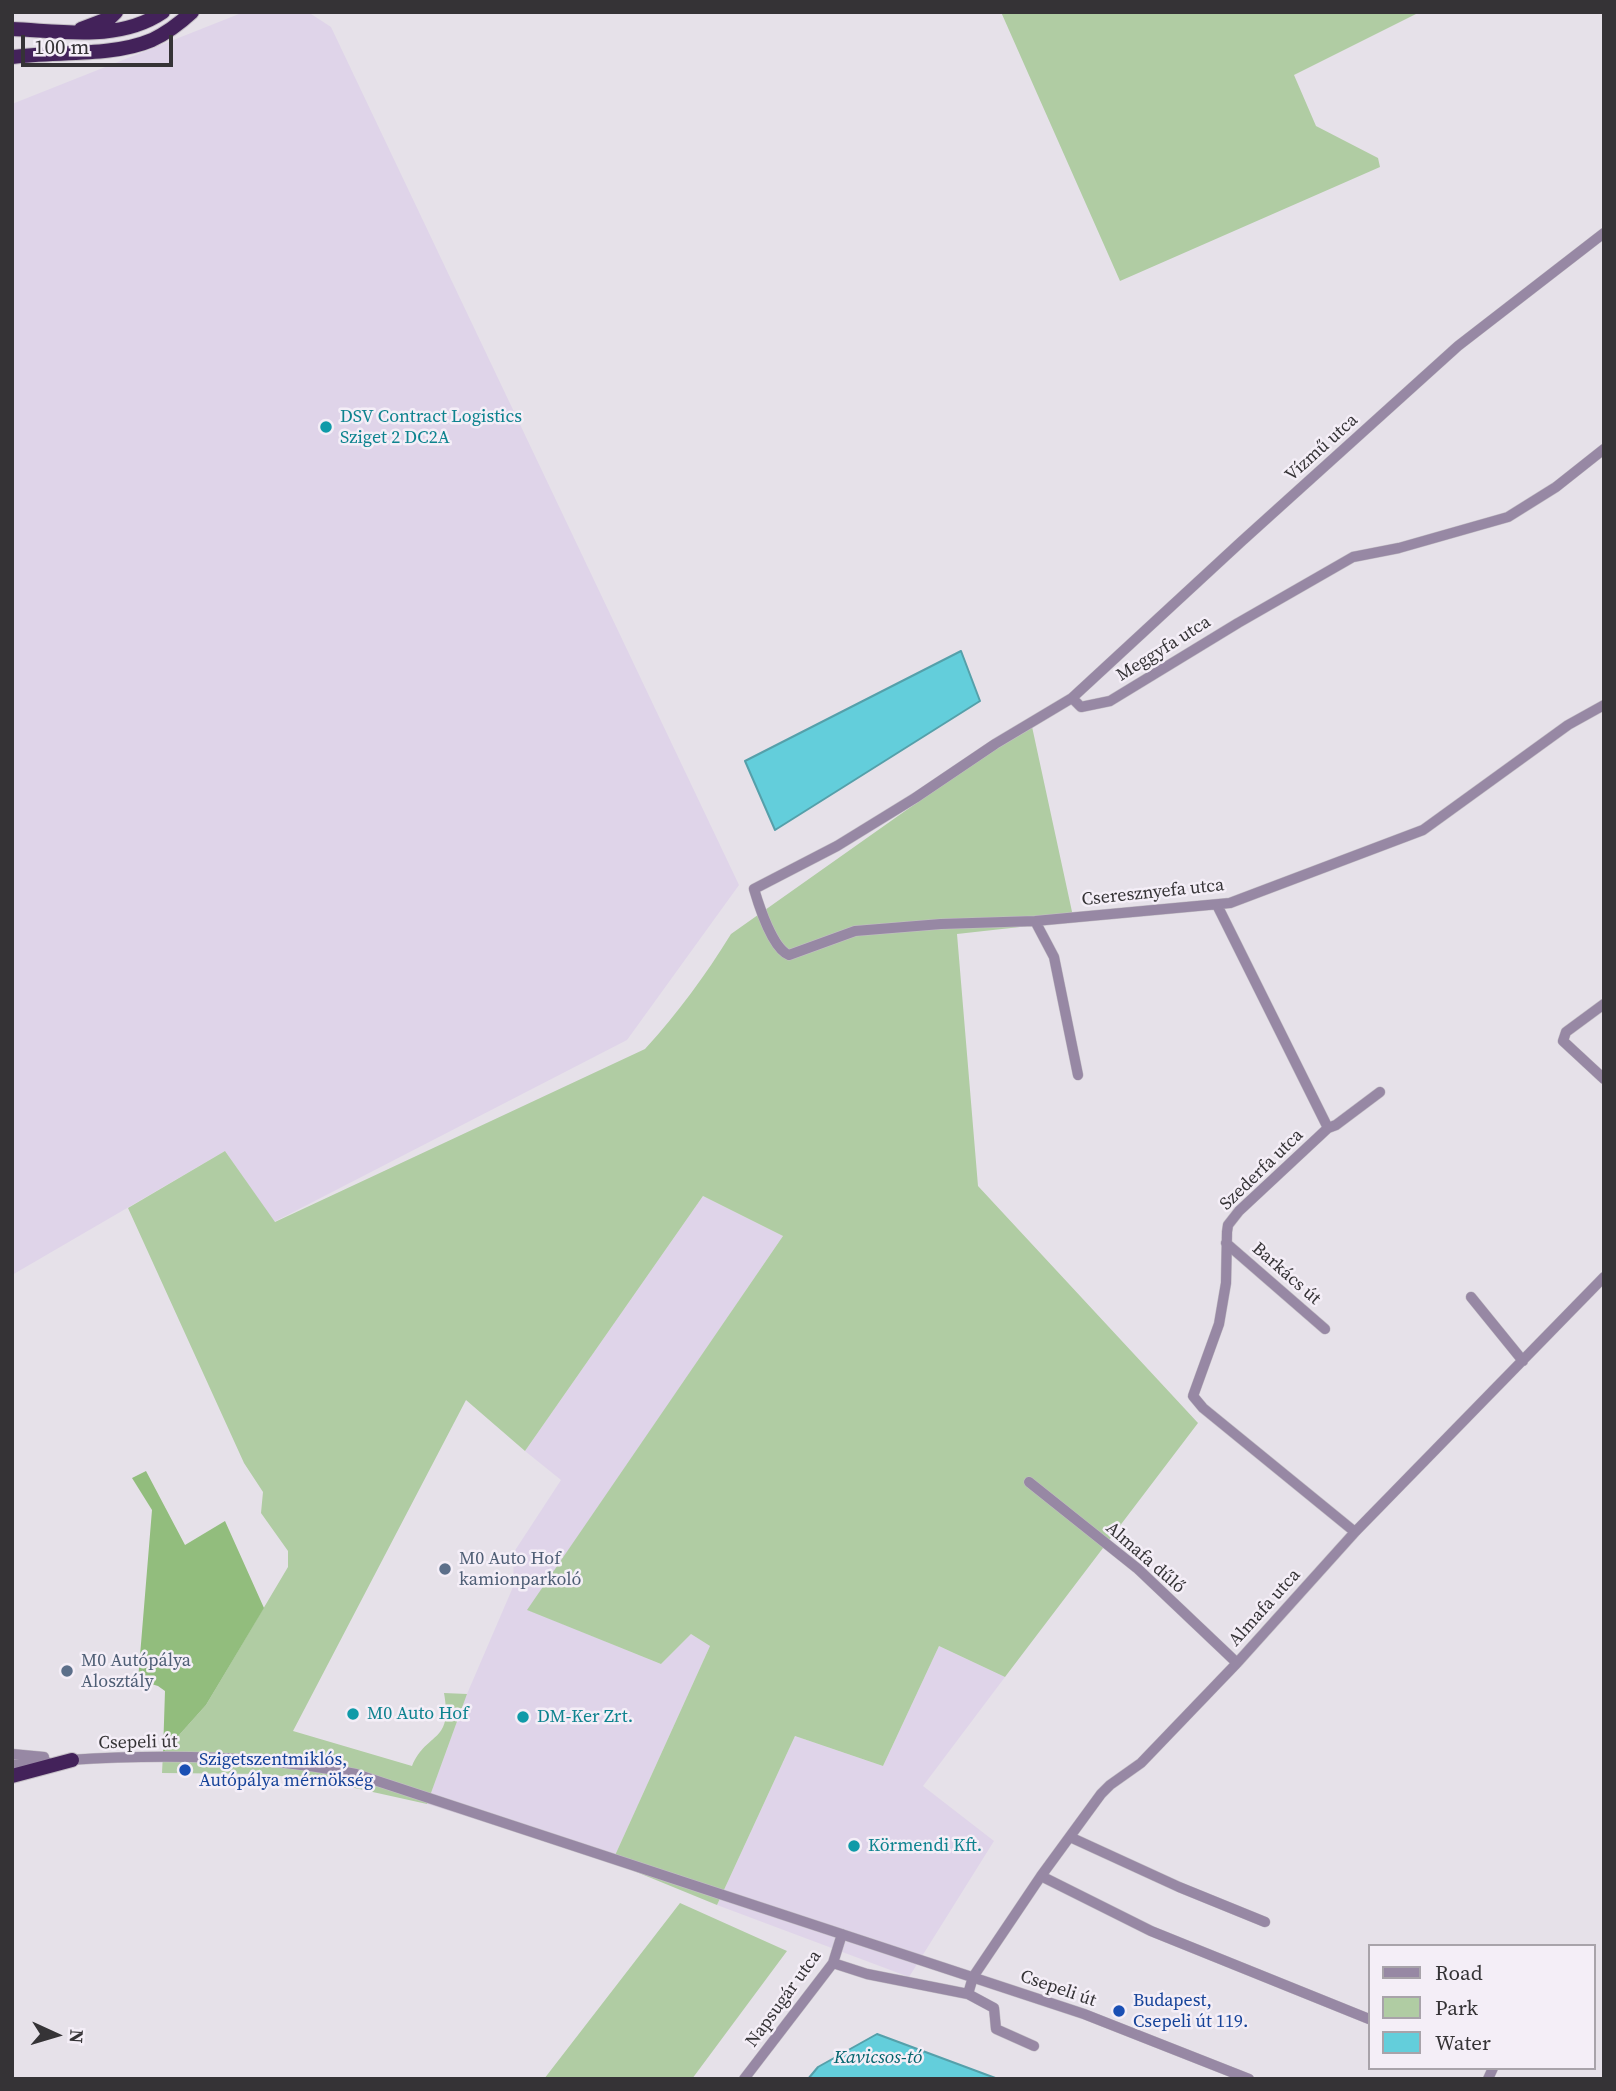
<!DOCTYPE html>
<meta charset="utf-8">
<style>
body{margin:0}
#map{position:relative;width:1616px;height:2091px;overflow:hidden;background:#e6e1e9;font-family:"Source Serif 4",serif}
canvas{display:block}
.frame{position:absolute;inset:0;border:14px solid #353336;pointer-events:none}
.legend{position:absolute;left:1368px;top:1944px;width:228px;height:126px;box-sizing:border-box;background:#f4eef7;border:2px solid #a8a3aa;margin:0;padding:9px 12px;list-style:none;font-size:21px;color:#353336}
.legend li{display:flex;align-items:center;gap:14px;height:35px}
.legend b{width:35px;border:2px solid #a8a3aa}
.north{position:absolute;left:21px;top:2000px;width:70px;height:70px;-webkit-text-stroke:5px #f4eef7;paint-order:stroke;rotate:94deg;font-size:19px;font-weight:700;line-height:28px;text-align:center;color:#353336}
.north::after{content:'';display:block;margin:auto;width:24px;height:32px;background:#353336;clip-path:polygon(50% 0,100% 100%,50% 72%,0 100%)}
.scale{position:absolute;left:21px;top:35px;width:152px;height:32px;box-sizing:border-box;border:4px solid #353336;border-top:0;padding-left:9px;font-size:21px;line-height:24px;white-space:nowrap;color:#353336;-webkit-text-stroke:5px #f4eef7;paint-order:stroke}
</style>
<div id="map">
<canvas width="1616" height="2091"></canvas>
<div class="frame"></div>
<ul class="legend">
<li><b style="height:9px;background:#9788a4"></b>Road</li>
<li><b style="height:19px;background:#b0cca3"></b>Park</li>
<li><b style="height:19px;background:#63cedb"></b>Water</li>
</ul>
<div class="north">N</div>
<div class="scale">100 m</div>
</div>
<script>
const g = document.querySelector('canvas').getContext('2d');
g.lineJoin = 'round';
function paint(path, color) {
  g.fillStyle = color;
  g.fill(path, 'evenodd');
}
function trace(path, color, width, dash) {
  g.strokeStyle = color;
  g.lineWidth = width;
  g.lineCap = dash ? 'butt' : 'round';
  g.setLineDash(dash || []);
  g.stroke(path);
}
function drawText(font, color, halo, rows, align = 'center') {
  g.font = font + ' "Source Serif 4",serif';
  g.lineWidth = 5;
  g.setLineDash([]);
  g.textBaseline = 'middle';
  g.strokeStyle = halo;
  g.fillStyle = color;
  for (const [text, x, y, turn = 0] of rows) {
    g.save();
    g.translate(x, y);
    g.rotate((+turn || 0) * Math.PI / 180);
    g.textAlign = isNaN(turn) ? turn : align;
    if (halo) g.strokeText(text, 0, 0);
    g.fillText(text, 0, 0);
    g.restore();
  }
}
paint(new Path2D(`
 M244,12H308L331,27L739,885L627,1040L274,1222L225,1151L12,1275V104Z
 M703,1196L783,1236L528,1610L661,1664L691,1634L710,1646L612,1862L427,1804L467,1694L513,1587L514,1552L561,1480L525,1451Z
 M939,1646L1005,1677L923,1786L994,1841L909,1977L717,1905L795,1736L883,1766Z`), '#dfd4e9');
paint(new Path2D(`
 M1001,12H1420L1294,75L1316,126L1378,158L1380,167L1120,281Z
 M1031,722L1074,921L957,934L978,1186L1198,1423L1005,1677L939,1646L883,1766L795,1736L717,1905L612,1862L710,1646L691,1634L661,1664L527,1610L783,1236L703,1196L525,1451L466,1400L293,1731L412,1766C428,1730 453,1744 444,1693L467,1694L427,1804L323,1781L264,1774L162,1773L163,1753L206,1705L288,1567V1551L261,1513L263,1492L244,1463L128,1208L225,1151L275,1222L645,1049C678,1013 705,976 731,934Z
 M680,1903L787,1951L692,2079H544Z`), '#b0cca3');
paint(new Path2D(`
 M146,1471L185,1545L225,1521L264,1608L206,1705L163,1753L165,1691L158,1686L138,1680L152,1510L132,1478Z`), '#92bd7d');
const water = new Path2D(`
 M961,651L980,701L775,830L745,761Z
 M877,2034L998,2079H808L818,2067Z`);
paint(water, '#63cedb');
trace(water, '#55a0aa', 2);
const minor = new Path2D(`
 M1604,233L1458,346L1242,541L1072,698L995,744L915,798L837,846L754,889C759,906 773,949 789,955L855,931L941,924L1035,921L1230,903L1423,830L1568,725L1604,705
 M1072,698L1081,707L1110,701L1238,623L1353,557L1399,548L1508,517L1556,487L1604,449
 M1217,905L1328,1128L1239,1211L1228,1225L1227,1232L1226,1283L1219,1324L1193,1396L1203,1408L1355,1532
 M1035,921L1054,957L1078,1075
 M1604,1004L1566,1032L1563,1041L1604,1079
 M1328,1128L1336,1125L1380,1092
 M1226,1243L1325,1329
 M1471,1297L1523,1361
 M1029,1482L1138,1569L1237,1663
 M12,1754L44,1757
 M69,1760C164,1754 262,1755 356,1774L1084,2014L1249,2079
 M12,1765L47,1762
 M1070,1837L1179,1887L1265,1922
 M1041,1876L1151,1931L1369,2019
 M833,1963L867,1974L968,1994L973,1977L1041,1876L1101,1794L1110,1785L1141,1763L1237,1663L1355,1532L1604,1277
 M968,1994L994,2008L996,2029L1034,2046
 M744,2079L833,1963L842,1934
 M1488,2079L1493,2068`);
const highway = new Path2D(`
 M12,29C62,31 119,42 163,12
 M81,29L110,18L116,12
 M12,57C56,51 112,57 152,40C167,33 180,23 192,12
 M12,1776L72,1760`);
trace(minor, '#c3bec5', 11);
trace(highway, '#c3bec5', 16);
trace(minor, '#9788a4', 10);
trace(highway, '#43225a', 14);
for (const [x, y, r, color] of [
 [326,427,7,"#0f9aa8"],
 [445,1569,7,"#5c6f8a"],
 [67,1671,7,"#5c6f8a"],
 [353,1714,7,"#0f9aa8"],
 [523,1717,7,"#0f9aa8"],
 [185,1770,7,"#1a4fb4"],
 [854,1846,7,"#0f9aa8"],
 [1119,2011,7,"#1a4fb4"]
]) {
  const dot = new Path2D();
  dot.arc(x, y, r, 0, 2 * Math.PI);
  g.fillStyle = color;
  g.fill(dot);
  trace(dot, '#f4eef7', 2.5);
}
drawText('18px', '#0d838f', '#f4eef7', [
 ["DSV Contract Logistics",340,417],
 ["Sziget 2 DC2A",340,438],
 ["M0 Auto Hof",367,1714],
 ["DM-Ker Zrt.",537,1717],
 ["Körmendi Kft.",868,1846]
], 'left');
drawText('18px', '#353336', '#f4eef7', [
 ["Vízmű utca",1322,448,-42],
 ["Meggyfa utca",1164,649,-32],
 ["Cseresznyefa utca",1153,893,-6],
 ["Szederfa utca",1262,1170,-44],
 ["Barkács út",1286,1274,41],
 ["Almafa dűlő",1145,1558,41],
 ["Almafa utca",1265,1608,-48],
 ["Csepeli út",138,1743,-1],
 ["Csepeli út",1058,1989,19],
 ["Napsugár utca",784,1999,-54]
]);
drawText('18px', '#4e5e75', '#f4eef7', [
 ["M0 Auto Hof",459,1559],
 ["kamionparkoló",459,1580],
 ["M0 Autópálya",81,1661],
 ["Alosztály",81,1682]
], 'left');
drawText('18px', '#164399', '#f4eef7', [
 ["Szigetszentmiklós,",199,1760],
 ["Autópálya mérnökség",199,1781],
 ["Budapest,",1133,2001],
 ["Csepeli út 119.",1133,2022]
], 'left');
drawText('italic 19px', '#03646d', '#f4eef7', [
 ["Kavicsos-tó",878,2058]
]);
</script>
